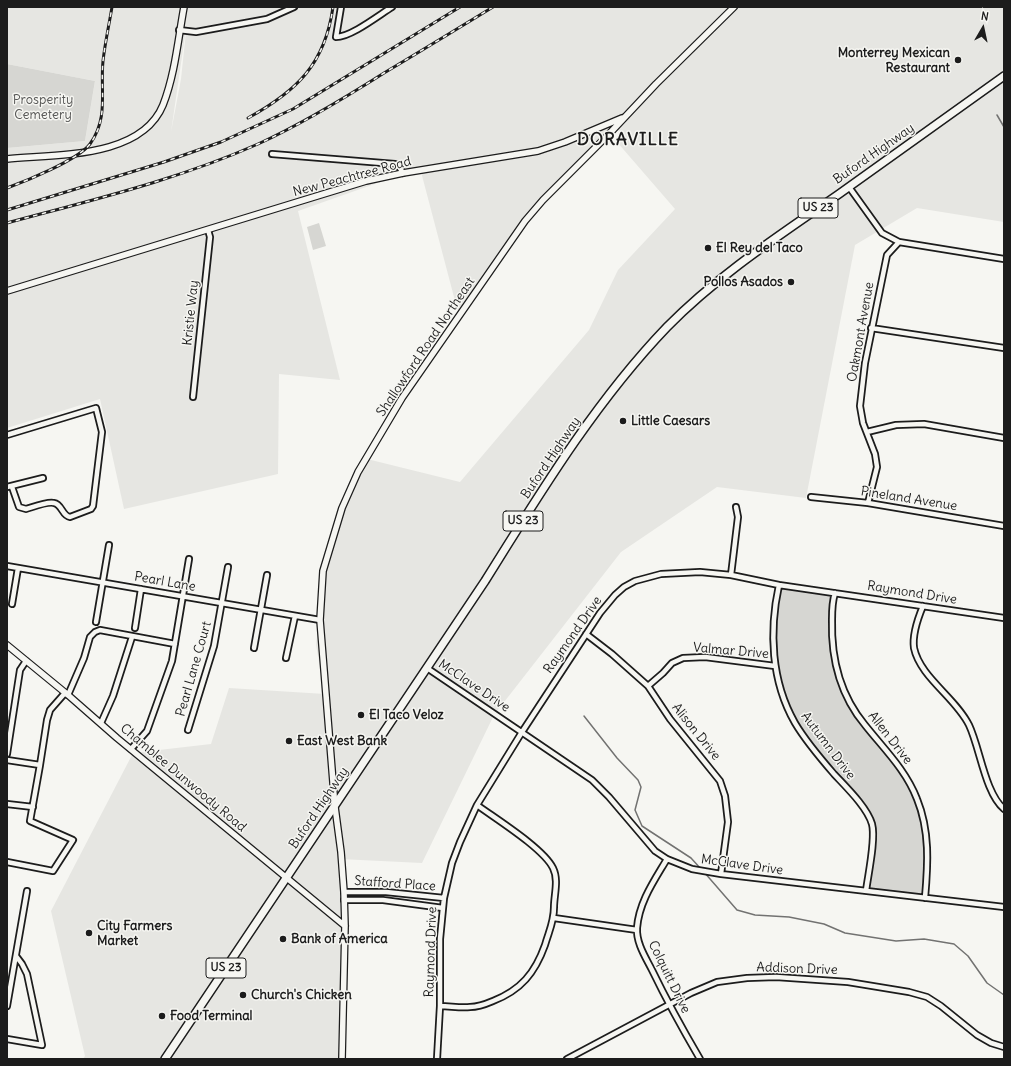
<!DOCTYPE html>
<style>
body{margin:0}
#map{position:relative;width:1011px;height:1066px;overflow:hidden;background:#f6f6f2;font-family:Delius,sans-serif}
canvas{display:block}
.frame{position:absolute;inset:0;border:8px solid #1c1c1c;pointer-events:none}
.north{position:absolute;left:963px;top:8px;width:40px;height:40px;-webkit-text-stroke:3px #f6f6f2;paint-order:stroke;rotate:9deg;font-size:11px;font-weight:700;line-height:16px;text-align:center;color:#1c1c1c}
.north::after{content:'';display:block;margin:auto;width:14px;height:18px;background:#1c1c1c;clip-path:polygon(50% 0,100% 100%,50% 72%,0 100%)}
</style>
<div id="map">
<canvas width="1011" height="1066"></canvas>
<div class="frame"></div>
<div class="north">N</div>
</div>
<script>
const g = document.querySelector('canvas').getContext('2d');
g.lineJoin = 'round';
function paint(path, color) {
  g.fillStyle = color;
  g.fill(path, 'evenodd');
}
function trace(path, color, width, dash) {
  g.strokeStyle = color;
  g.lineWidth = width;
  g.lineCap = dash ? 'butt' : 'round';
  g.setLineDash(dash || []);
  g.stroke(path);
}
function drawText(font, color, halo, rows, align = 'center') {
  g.font = font + ' Delius,sans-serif';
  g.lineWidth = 3;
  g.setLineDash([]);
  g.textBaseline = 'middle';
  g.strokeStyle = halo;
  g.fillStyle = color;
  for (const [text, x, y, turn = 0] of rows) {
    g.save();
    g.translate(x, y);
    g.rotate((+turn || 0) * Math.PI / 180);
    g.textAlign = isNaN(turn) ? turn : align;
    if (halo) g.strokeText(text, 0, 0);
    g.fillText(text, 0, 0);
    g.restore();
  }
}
paint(new Path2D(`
 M7,7H1004V222L917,208L855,245L806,498L717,487L621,552L494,715L422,863L340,859L345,926L341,1059H83L85,1056L51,911L133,753L211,744L229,688L325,694L316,645L326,561L363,458L460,482L589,330L618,270L675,209L617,142L619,131L616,128L539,207L459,316L420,168L298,211L340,380L279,374L278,474L124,509L100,399L7,428V148L85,141L95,81L7,64ZM187,22L181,79L171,132Z`), '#e6e6e2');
paint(new Path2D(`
 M7,64L95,81L85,141L7,148Z
 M319,223L326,246L313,250L307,227Z
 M779,585L834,593L831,641L840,682L862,723L913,786L923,817L928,849L926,899L867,891L873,836L869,816L787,708L774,661L772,631Z`), '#d6d6d2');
trace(new Path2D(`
 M997,115L1004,127
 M584,716L617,758L638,780L641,787L635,810L642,826L691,858L701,869
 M704,872L737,910L755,915L789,917L824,924L845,933L896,941L924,939L954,944L968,956L987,983L1004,995`), '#727271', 1.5);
const minor = new Path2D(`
 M341,7L336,37C351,37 379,15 392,7
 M179,30L196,32L267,19L294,7
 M272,154L395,164L398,165L403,173
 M849,187L882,233L899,242L1004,259
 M871,328L1004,348
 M193,397L210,237L208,230
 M867,432L896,425L924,424L1004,438
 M7,435L96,408L102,432L93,506L91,509L70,517C62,516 62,504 54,503C48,501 33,507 26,509L19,507L12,487
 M7,487L43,478
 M811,497L868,503L1004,526
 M868,503L877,467L875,454L863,423L860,406L865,363L887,255L899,242
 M7,566L320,620
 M731,575L738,517L736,507
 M779,585C769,631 771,681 795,723C805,740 821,759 834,774C846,787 867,807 872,824C876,839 868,875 866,891
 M835,593C832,602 832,611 832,620C831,658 840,695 865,725C884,749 906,770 917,799C930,831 928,864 925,898
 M12,604L18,568
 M923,606C918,618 912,634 914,648C920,677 956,698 969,725C980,748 985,793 1004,809
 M96,622L109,545
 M135,628L141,589
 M586,634L612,654L648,686L670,719L720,781L725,796L728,822L721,874
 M254,648L267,575
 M286,658L295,616
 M427,668L592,780L609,797L655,851L667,859L692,869L721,874L1004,907
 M648,686L663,673L672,663L683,658L705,657L775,666
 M68,695L84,658L90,637L95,632L100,630L175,644
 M101,723L113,696L132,637
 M188,730L214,646L228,567
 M131,749L147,731L172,661L189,559
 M7,754L20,670L26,661
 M7,760L40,765L47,720L50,710L65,693
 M7,804L33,807
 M667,859C654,881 639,902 637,928C636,943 646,958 652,970C667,1001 683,1030 700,1059
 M7,862L53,871L73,840L30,821L40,765
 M344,892H386L444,898
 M344,900H383L443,908
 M554,918L637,930
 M7,1006L27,891
 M440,1006C450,1006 460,1008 470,1007C479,1007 486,1004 493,1001C521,990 535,973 545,945C549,931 554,922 554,907C554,895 559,880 553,868C543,848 496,819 477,805
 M7,1039L42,1045L27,974L22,964L16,956
 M437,1059L440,1006V939L444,898L452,863L460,842L477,805L522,732L600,613L615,595L624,587L635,581L661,574L700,572L731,575L779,585L1004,618
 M567,1059L691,993L717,982L747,978L776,977L848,982L909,992L927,997L941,1006L977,1035L991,1043L1004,1047`);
const tertiary = new Path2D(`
 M7,159C55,154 141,159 163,105C175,74 178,40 184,7
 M7,291L366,181L403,173L538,151L565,142L622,118
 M7,645L68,695L117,738L345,926
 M342,1059L345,926L344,892L341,852L335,807L320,620L323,571L342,508L358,472L402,398L525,221L543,200L609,134L656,84L734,7`);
const primary = new Path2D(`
 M165,1059L485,581C540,493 595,402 667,327C718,275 780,235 839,194C894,155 949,115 1004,76`);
trace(minor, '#1c1c1c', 8);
trace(tertiary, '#1c1c1c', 8);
trace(primary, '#1c1c1c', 10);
trace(minor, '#f6f6f2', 4.5);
trace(tertiary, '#f6f6f2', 5.5);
trace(primary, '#f6f6f2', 7);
const rail = new Path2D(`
 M248,118C297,91 325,64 333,7
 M7,188C26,181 78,160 90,144C109,118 100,90 103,61C105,43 109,25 112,7
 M7,210L164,162L221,142L293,109L460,7
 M7,223C92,200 177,180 258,144C302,124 343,99 384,73C421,51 457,29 493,7`);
trace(rail, '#1c1c1c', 3);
trace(rail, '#f6f6f2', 1.5, [4.5]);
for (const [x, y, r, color] of [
 [958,60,4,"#1c1c1c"],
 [708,248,4,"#1c1c1c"],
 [791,282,4,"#1c1c1c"],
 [623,421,4,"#1c1c1c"],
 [361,715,4,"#1c1c1c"],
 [289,741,4,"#1c1c1c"],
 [89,933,4,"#1c1c1c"],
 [283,939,4,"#1c1c1c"],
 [243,995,4,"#1c1c1c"],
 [162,1016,4,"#1c1c1c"]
]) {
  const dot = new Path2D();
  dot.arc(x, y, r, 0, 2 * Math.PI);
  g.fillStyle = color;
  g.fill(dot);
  trace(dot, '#f6f6f2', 1.5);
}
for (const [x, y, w] of [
 [818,208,40],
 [523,521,40],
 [226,968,40]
]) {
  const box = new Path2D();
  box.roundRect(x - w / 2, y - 10, w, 20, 3);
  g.fillStyle = '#f6f6f2';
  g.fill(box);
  trace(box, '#1c1c1c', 1);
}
drawText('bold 12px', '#1c1c1c', null, [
 ["US 23",818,208],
 ["US 23",523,521],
 ["US 23",226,968]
]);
drawText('bold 13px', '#1c1c1c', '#f6f6f2', [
 ["Monterrey Mexican",950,53,"right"],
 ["Restaurant",950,68,"right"],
 ["El Rey del Taco",716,248],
 ["Pollos Asados",783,282,"right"],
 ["Little Caesars",631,421],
 ["El Taco Veloz",369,715],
 ["East West Bank",297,741],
 ["City Farmers",97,926],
 ["Market",97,941],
 ["Bank of America",291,939],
 ["Church's Chicken",251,995],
 ["Food Terminal",170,1016]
], 'left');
drawText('13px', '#545453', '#f6f6f2', [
 ["Prosperity",43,100],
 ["Cemetery",43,115]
]);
drawText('13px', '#1c1c1c', '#f6f6f2', [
 ["Buford Highway",874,154,-35],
 ["New Peachtree Road",352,177,-15],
 ["Kristie Way",191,313,-84],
 ["Oakmont Avenue",861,332,-80],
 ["Shallowford Road Northeast",426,347,-56],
 ["Buford Highway",551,458,-56],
 ["Pineland Avenue",909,499,9],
 ["Pearl Lane",165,582,10],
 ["Raymond Drive",912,593,9],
 ["Raymond Drive",573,635,-55],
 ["Valmar Drive",731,651,5],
 ["Pearl Lane Court",194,669,-74],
 ["McClave Drive",474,686,34],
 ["Alison Drive",696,732,51],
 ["Allen Drive",890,738,52],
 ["Autumn Drive",828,746,53],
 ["Chamblee Dunwoody Road",183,778,40],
 ["Buford Highway",319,808,-56],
 ["McClave Drive",742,865,8],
 ["Stafford Place",395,884,4],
 ["Raymond Drive",431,952,-88],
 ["Addison Drive",797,969,2],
 ["Colquitt Drive",669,977,64]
]);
g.letterSpacing = '1px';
drawText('bold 17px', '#1c1c1c', '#f6f6f2', [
 ["DORAVILLE",628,140]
]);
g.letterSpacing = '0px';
</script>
